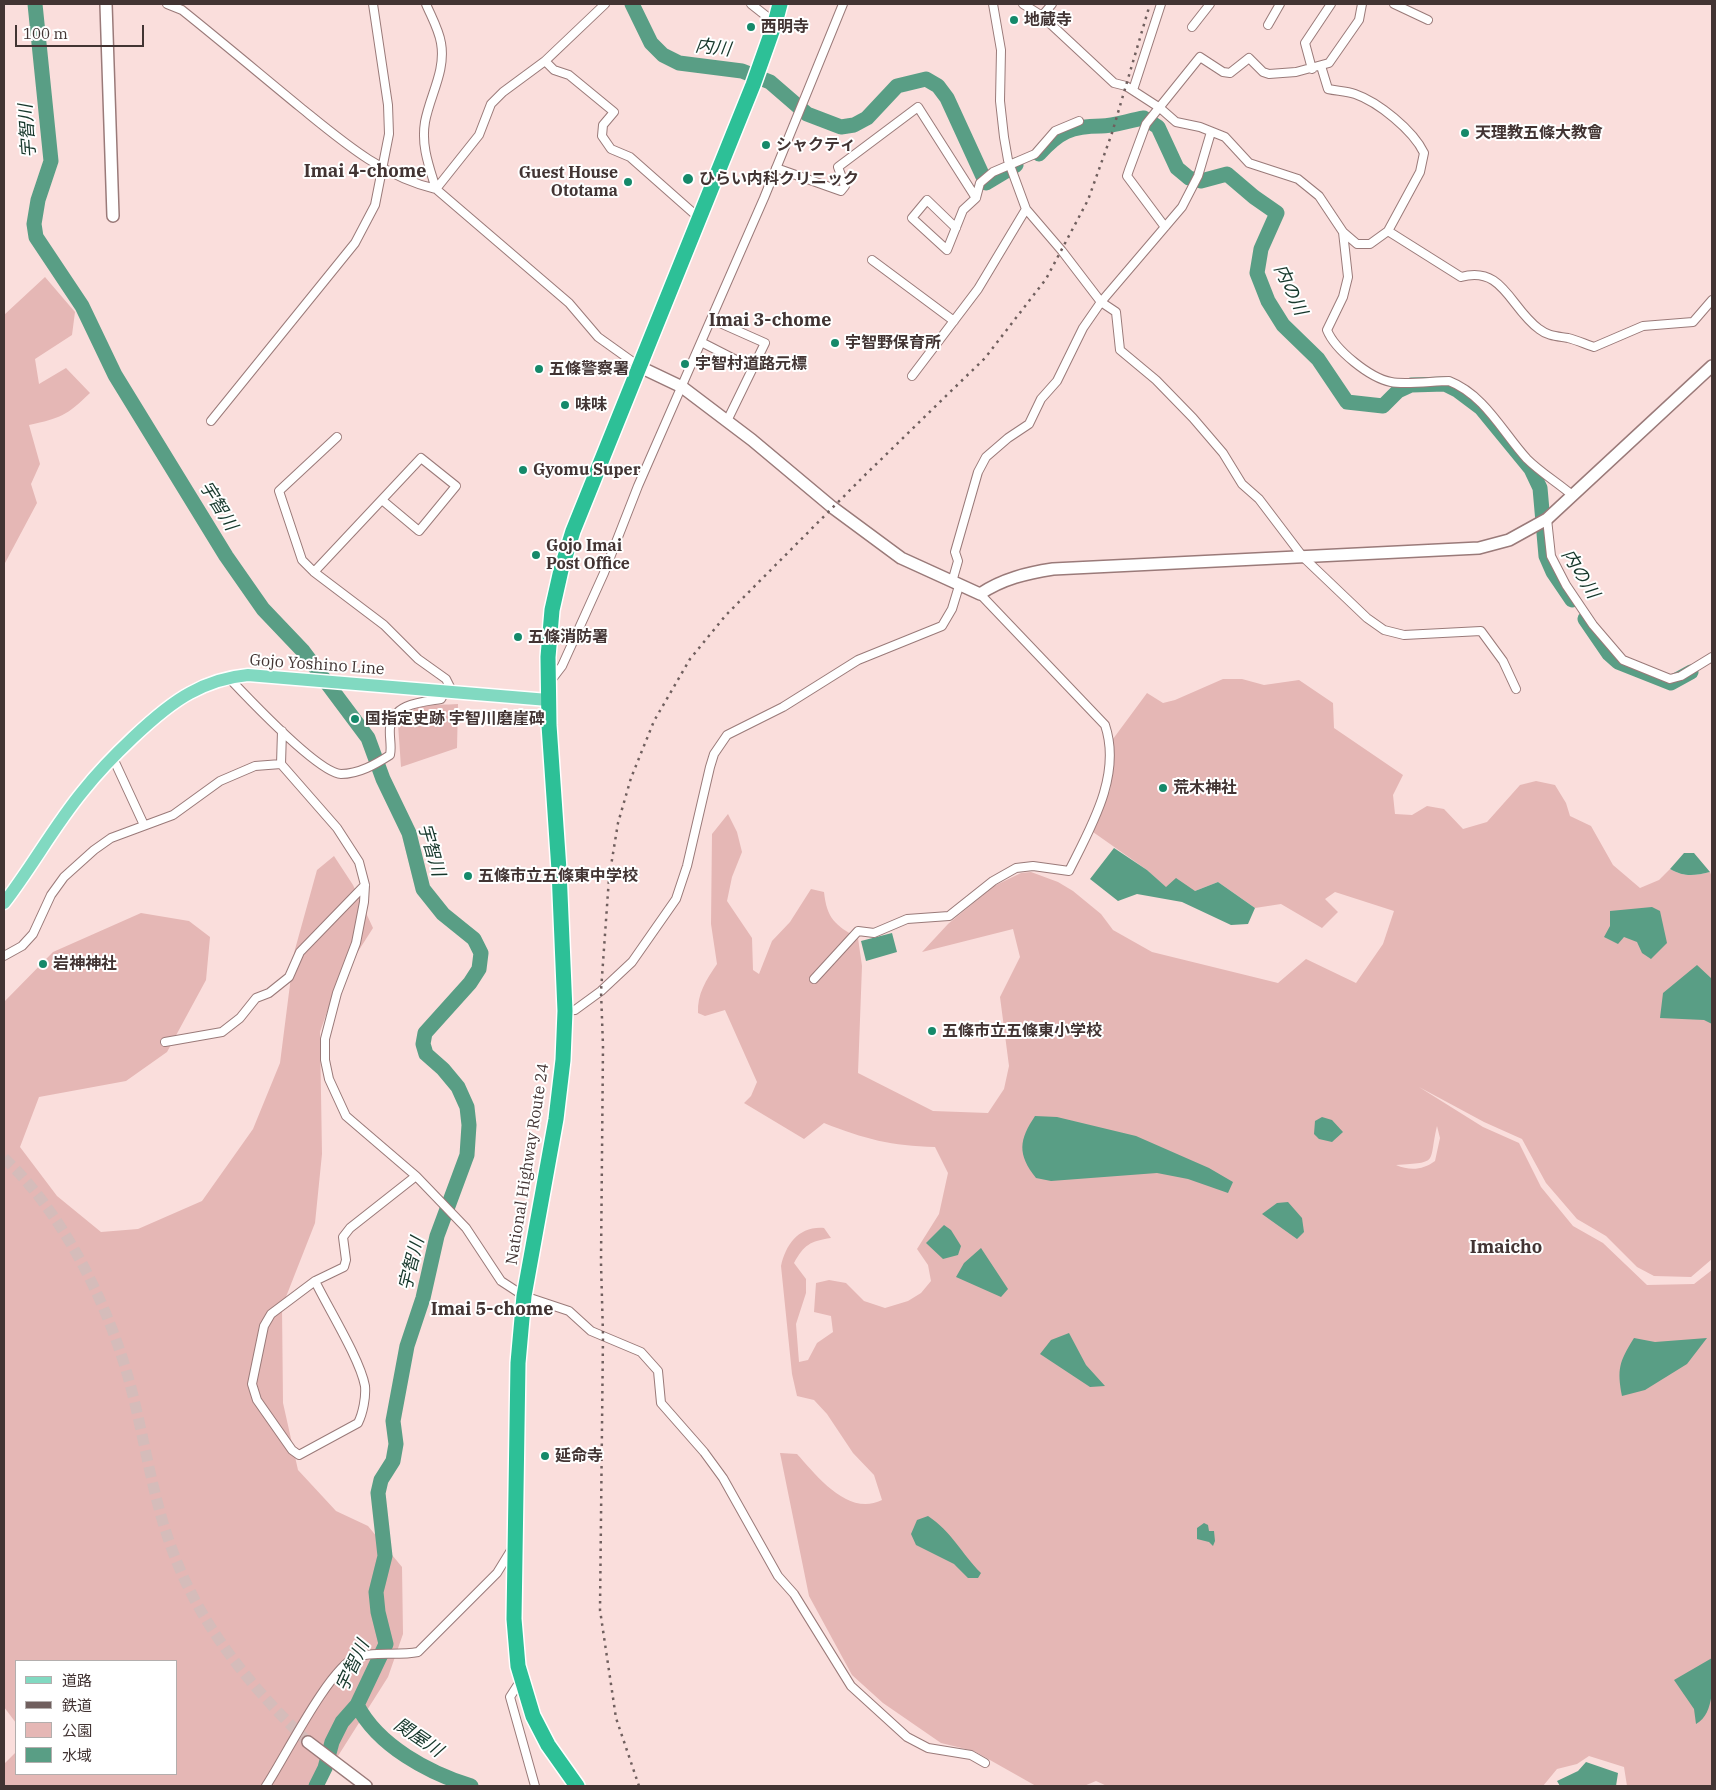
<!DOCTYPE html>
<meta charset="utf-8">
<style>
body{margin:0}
#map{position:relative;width:1716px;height:1790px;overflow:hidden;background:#fadedc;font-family:"IBM Plex Serif","Noto Sans JP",serif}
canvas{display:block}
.frame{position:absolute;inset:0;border:5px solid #423433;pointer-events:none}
.legend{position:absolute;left:15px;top:1660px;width:162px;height:115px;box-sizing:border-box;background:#fff;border:1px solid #b3aead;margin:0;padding:6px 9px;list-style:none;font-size:15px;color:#423433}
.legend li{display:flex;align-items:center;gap:10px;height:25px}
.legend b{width:25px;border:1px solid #b3aead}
.scale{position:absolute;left:15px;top:25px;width:129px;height:22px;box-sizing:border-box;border:2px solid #423433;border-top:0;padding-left:6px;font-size:15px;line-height:18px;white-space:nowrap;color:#423433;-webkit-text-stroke:4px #fff;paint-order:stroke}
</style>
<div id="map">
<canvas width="1716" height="1790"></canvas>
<div class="frame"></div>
<ul class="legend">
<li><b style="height:6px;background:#81d9c1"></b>道路</li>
<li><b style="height:6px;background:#705f5e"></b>鉄道</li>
<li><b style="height:14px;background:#e5b7b5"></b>公園</li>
<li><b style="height:14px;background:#599e85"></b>水域</li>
</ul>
<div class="scale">100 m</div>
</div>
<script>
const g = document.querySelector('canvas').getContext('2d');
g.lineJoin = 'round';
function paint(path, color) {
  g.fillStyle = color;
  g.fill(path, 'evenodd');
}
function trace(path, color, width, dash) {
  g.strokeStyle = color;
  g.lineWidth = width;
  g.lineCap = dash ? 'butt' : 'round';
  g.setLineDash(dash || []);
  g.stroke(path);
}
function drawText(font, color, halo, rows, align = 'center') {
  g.font = font + ' "IBM Plex Serif","Noto Sans JP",serif';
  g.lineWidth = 4;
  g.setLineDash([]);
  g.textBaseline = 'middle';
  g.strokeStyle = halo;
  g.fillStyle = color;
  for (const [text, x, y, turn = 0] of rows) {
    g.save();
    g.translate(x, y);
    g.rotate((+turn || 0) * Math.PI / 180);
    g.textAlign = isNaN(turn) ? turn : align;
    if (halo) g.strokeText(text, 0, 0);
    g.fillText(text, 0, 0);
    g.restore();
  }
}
paint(new Path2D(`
 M45,277L75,312L72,335L35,359L39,384L66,368L90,393C66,416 61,418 29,425L40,464L31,484L37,503L5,563L4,315Z
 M1223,679H1242L1264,685L1299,680L1333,703L1334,728L1403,775L1393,795L1395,814L1412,815L1427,806L1444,809L1463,829L1487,822L1520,785L1536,781L1555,785L1566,803L1570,816L1591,826L1613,865L1640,888L1659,880L1670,869C1684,877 1694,876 1710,872L1712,877V1259L1691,1277L1654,1276L1637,1267L1606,1236L1577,1219L1546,1183L1522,1139L1484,1122L1419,1087L1483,1127L1519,1143L1541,1187L1573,1226L1603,1243L1647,1285L1694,1284L1712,1270V1786H1627L1624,1767L1589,1756L1577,1764L1557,1769L1543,1786H1107L1096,1781L1084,1786H1036L974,1751L941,1743L883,1703L852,1675L809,1596L780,1453L797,1454C817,1476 848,1517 882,1500L874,1475L853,1453L827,1414L814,1400L797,1396L792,1374L781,1266C786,1244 799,1226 824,1228L831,1238C810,1241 804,1245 794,1263L806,1279V1293L796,1324L799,1362L808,1360L817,1343L833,1332L831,1316L814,1312L816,1283L829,1280L846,1283L864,1301L885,1308L908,1301L921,1293L931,1281L928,1265L917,1249L939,1214L948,1173L935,1147C892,1146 864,1139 824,1123L804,1139L744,1103L751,1096L757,1082L725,1010L705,1016L698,1013C697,994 706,980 717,964L711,924L712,834L728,814L737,832L742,852L732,877L727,901L752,938L753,970L759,974L772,941L790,922L811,889L824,892C827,919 835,925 858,938L862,966L858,1073L933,1111L988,1113L1004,1089L1009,1066L1000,997L1020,957L1013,929L922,952L948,924L994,886L1021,873L1031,872L1058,882L1073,891L1101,914L1113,930L1152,952L1278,983L1306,959L1356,983L1383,944L1394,911L1335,892L1325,899L1338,912L1322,928L1281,904L1255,908L1218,882L1195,891L1166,888L1147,870L1093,832L1110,790L1114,757L1113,739L1147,693L1163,703L1175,700ZM1437,1126L1440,1138L1435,1161C1423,1170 1410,1171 1396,1165C1440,1162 1428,1164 1437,1126Z
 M458,704L457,748L401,767L398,724C413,701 433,706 458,704Z
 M334,856L353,885L373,928L336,986L320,1032L322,1154L315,1223L282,1307L283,1403L298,1470L336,1511L368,1526L402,1567L403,1634L388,1677L319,1786H4V1764L16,1752V1774H176V1661H16V1723L4,1707V1002L53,952L141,913L189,921L210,937L206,980L167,1052L126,1081L39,1097L20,1147L57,1196L101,1232L138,1229L202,1201L253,1129L280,1063L294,953L317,870Z`), '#e5b7b5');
paint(new Path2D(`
 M1114,848L1147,870L1166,887L1176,878L1195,891L1218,882L1255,908L1248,924L1231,925L1182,902L1137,894L1118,901L1090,879Z
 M1684,853H1694L1710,872C1694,876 1684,877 1670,869Z
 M1652,907L1660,911L1667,943L1651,959L1642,953L1637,942L1624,937L1618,944L1604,937L1610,926V911Z
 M892,933L897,952L866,961L861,941Z
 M1697,965L1712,979V1024L1704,1020L1660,1018L1663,993Z
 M1035,1116L1057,1117L1136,1136L1209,1168L1233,1182L1228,1193L1188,1179L1157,1173L1051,1181L1036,1178C1017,1154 1019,1140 1035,1116Z
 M1322,1117L1332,1120L1343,1132L1332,1142L1319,1139L1314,1134L1315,1121Z
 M1288,1202L1302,1218L1304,1232L1297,1239L1262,1214L1277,1203Z
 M944,1225L951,1230L961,1246L958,1255L943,1259L926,1243Z
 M981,1248L1008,1289L1001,1297L956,1277L964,1263Z
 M1069,1333L1086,1365L1105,1386L1090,1387L1040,1354L1051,1340Z
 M1634,1338L1655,1342L1707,1338L1687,1364L1645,1390L1622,1396C1617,1369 1619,1362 1634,1338Z
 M928,1516C951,1531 962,1554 981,1573L978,1578H968L954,1564L916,1545L911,1534L917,1520Z
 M1204,1523L1208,1525L1209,1531H1214L1215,1541L1213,1546L1209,1542L1197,1539V1528Z
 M1712,1658C1712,1680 1716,1713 1696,1724L1694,1709L1674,1680Z
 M1586,1762L1618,1773L1616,1786H1560L1557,1781L1578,1771Z`), '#599e85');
trace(new Path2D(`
 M35,4L51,161L38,200L34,224L36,237L82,306L115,375L226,556L263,609L303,651L368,738L383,779L409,833L423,889L443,914L474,939L481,953L479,969L470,983L425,1033L423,1044L426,1054L443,1069L458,1087L467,1107L469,1125L467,1155L437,1236L423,1298L407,1346L393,1421L396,1444L393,1461L381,1480L378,1493L385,1556L376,1592L378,1612L386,1644L357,1705L342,1722L332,1742L325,1768L316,1786
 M632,4L651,43L663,55L679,63L742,71L770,82L807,114L841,127L854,125L867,118L897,86L926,79L938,86L947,98L986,183L1016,165
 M1039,154C1059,132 1071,126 1101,126C1114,126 1130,120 1144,118L1158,127L1177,168L1189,178L1201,181L1227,174L1254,197L1277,213L1261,249L1257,273L1268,301L1283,325L1318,359L1347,402L1383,406L1398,391L1411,385L1445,384L1457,390L1481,408L1531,469L1540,488L1546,556L1553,572L1572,600
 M1585,619L1609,654L1618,662L1671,683L1691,672
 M357,1705C378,1746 429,1773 471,1786`), '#599e85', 15);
trace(new Path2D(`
 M4,1158C64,1214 109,1306 130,1384C145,1440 152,1497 173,1552C201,1627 251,1687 308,1742`), '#d5bcba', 11, [11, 5.5]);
const street = new Path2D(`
 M167,4L182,10C222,42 261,75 300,107C342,141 383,177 436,189L569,303L598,337L640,367
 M426,4C431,16 439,30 441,43C446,71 430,95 425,122C421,146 429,166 436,189
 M605,4L545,61L554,70L569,75L614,112L603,125L602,136L611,149L630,157L699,218
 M751,4L775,23
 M993,4L1001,50L1000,101L1004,137L1008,160L1026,209L1062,251L1101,302L1116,312L1120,350L1156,380L1193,418L1223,453L1242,484L1259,499L1303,557L1367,618L1384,630L1404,635L1481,631L1503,661L1516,689
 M1023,4L1042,16L1114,83L1126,86L1160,108L1176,122L1200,127L1225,137L1249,163L1298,179L1319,196L1343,232L1357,244H1370L1388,231L1461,277C1503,265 1510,308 1539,329C1548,336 1556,336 1568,338C1576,340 1585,344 1594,347L1643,326L1693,322L1712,300
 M1394,4L1428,20
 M1042,16L1052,4
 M1268,25L1280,4
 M1192,27L1210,4
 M1321,66L1328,89C1337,91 1346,91 1355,94C1378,102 1413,130 1424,153L1420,172L1388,231
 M1312,69L1305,43L1331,4
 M1133,90L1161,4
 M776,168L841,191L845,186L838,167L918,107L976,198
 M436,189L479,135L491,104L503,92L545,61
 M1165,227L1127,176L1129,170L1146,124L1200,57L1223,72L1230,73L1249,58L1263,72L1269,74L1296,72L1329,63L1359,20L1362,4
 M956,228L927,200L912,218L947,250L963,210L976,198L980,183L993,172L1035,154L1055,131L1079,121
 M1343,232L1348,277L1343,297L1327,330C1335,350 1370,378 1391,382C1405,385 1434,381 1449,381C1485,395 1503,433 1527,459C1540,472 1558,483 1572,495
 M872,260L954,321
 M711,319L765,343L727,421
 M701,342L752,368
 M912,376L978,289L1026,209
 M211,421L355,243L375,205L389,134L388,105L373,4
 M337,437L279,491L302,560L314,572L384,625L418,659L446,679L453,693
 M1547,519L1551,556L1566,585L1593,625L1623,660L1670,679L1681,676L1712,657
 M314,572L421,458L456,486L419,531L382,500
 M952,582L958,561L955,552L978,472L986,457L1008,438L1029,424L1041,399L1057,381L1083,328L1101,302L1182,207L1198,176L1211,132
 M228,677C246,696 318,773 341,774C359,774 376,764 390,755C392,746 389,737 390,728C393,703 422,702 441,699L445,692
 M549,683L562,666L604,573L638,486L764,198L843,4
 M282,731L281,764L337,828L359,862L365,885L364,902L356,943L337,993L325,1039V1060L329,1079L346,1116L416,1176L466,1228L501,1281L524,1296L569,1311L591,1331L641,1352L658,1371L661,1403L704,1452L723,1478L778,1576L794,1594L851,1686L907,1737L928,1748L971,1755L985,1763
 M113,758L144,825
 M4,956L22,946L33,934L51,895L64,877L94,850L111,838L173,815L220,781L255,766L281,764
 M814,979L858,931L874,933L907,919L949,916L993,881L1016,868L1033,866L1069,871C1091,827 1122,775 1105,725L980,594
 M565,1011L575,1010L601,991L632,962L676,899L687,866L710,767L714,754L727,735L783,707L858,660L942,626L952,609L959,586
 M165,1042L222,1032L240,1018L256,998L269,993L289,977L300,952L365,885
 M315,1281C328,1308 360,1359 365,1386C366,1397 363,1413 358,1423L299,1455L292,1450L257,1400L252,1384L264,1326L271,1314Z
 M315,1281L344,1267L346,1260L343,1237L350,1228L416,1176
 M521,1680L510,1697L535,1786
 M266,1786C284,1759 329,1668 356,1657C372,1651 399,1656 418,1652L497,1573L513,1547`);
const secondary = new Path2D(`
 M106,4L113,216
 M640,367L682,387L752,440L832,507L901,558L980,594C1002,579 1027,573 1053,569L1479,548L1509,540L1547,519L1712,366
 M308,1742L366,1786`);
const primary = new Path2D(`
 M4,903C32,867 54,826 83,791C106,762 158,710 190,693C208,683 227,677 248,675L548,700`);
const highway = new Path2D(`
 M577,1786L548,1745L533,1716L518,1666L514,1619L518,1363L524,1296L556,1119L563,1060L565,1011L559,870L549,725L548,657L552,610L561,570L573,531L753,85L775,23L780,4`);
trace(street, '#9a7a79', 10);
trace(secondary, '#9a7a79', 14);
trace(primary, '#fff', 15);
trace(highway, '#fff', 18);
trace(street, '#fff', 8);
trace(secondary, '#fff', 11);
trace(primary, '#81d9c1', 12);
trace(highway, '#2dc097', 15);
trace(new Path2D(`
 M639,1786L616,1718L600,1610L603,1335L601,1263L603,1046L601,991L609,878L618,823L631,778L654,721L690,659L726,615L865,475L985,358L1046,279L1088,200L1112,133L1150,4`), '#705f5e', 2.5, [2.5, 5]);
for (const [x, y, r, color] of [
 [1014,20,5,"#15896a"],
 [751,27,5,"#15896a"],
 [1465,133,5,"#15896a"],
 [766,145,5,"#15896a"],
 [688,179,6,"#15896a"],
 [628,182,5,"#15896a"],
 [835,343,5,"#15896a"],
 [685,364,5,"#15896a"],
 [539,369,5,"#15896a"],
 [565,405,5,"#15896a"],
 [523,470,5,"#15896a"],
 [536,555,5,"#15896a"],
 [518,637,5,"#15896a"],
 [355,719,5,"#15896a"],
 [1163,788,5,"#15896a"],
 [468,876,5,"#15896a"],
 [43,964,5,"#15896a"],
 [932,1031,5,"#15896a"],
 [545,1456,5,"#15896a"]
]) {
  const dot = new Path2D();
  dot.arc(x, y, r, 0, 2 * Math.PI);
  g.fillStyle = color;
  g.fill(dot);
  trace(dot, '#fff', 2);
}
drawText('bold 16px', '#423433', '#fff', [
 ["地蔵寺",1024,20],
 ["西明寺",761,27],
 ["天理教五條大教會",1475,133],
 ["シャクティ",776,145],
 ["Guest House",618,173,"right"],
 ["Ototama",618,191,"right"],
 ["ひらい内科クリニック",699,179],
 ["宇智野保育所",845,343],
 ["宇智村道路元標",695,364],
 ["五條警察署",549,369],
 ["味味",575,405],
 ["Gyomu Super",533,470],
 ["Gojo Imai",546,546],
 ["Post Office",546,564],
 ["五條消防署",528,637],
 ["国指定史跡 宇智川磨崖碑",365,719],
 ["荒木神社",1173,788],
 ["五條市立五條東中学校",478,876],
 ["岩神神社",53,964],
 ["五條市立五條東小学校",942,1031],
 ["延命寺",555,1456]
], 'left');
drawText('16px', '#423433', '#fff', [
 ["Gojo Yoshino Line",317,665,4],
 ["National Highway Route 24",528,1164,-81]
]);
drawText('italic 18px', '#16372b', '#fff', [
 ["内川",713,48,7],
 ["宇智川",28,131,-94],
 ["内の川",1290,290,65],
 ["宇智川",218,506,58],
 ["内の川",1580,574,58],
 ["宇智川",431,850,74],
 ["宇智川",412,1264,-76],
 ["宇智川",353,1666,-65],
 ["関屋川",418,1738,34]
]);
drawText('bold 18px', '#423433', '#fff', [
 ["Imai 4-chome",365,172],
 ["Imai 3-chome",770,321],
 ["Imaicho",1506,1248],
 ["Imai 5-chome",492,1310]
]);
</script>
